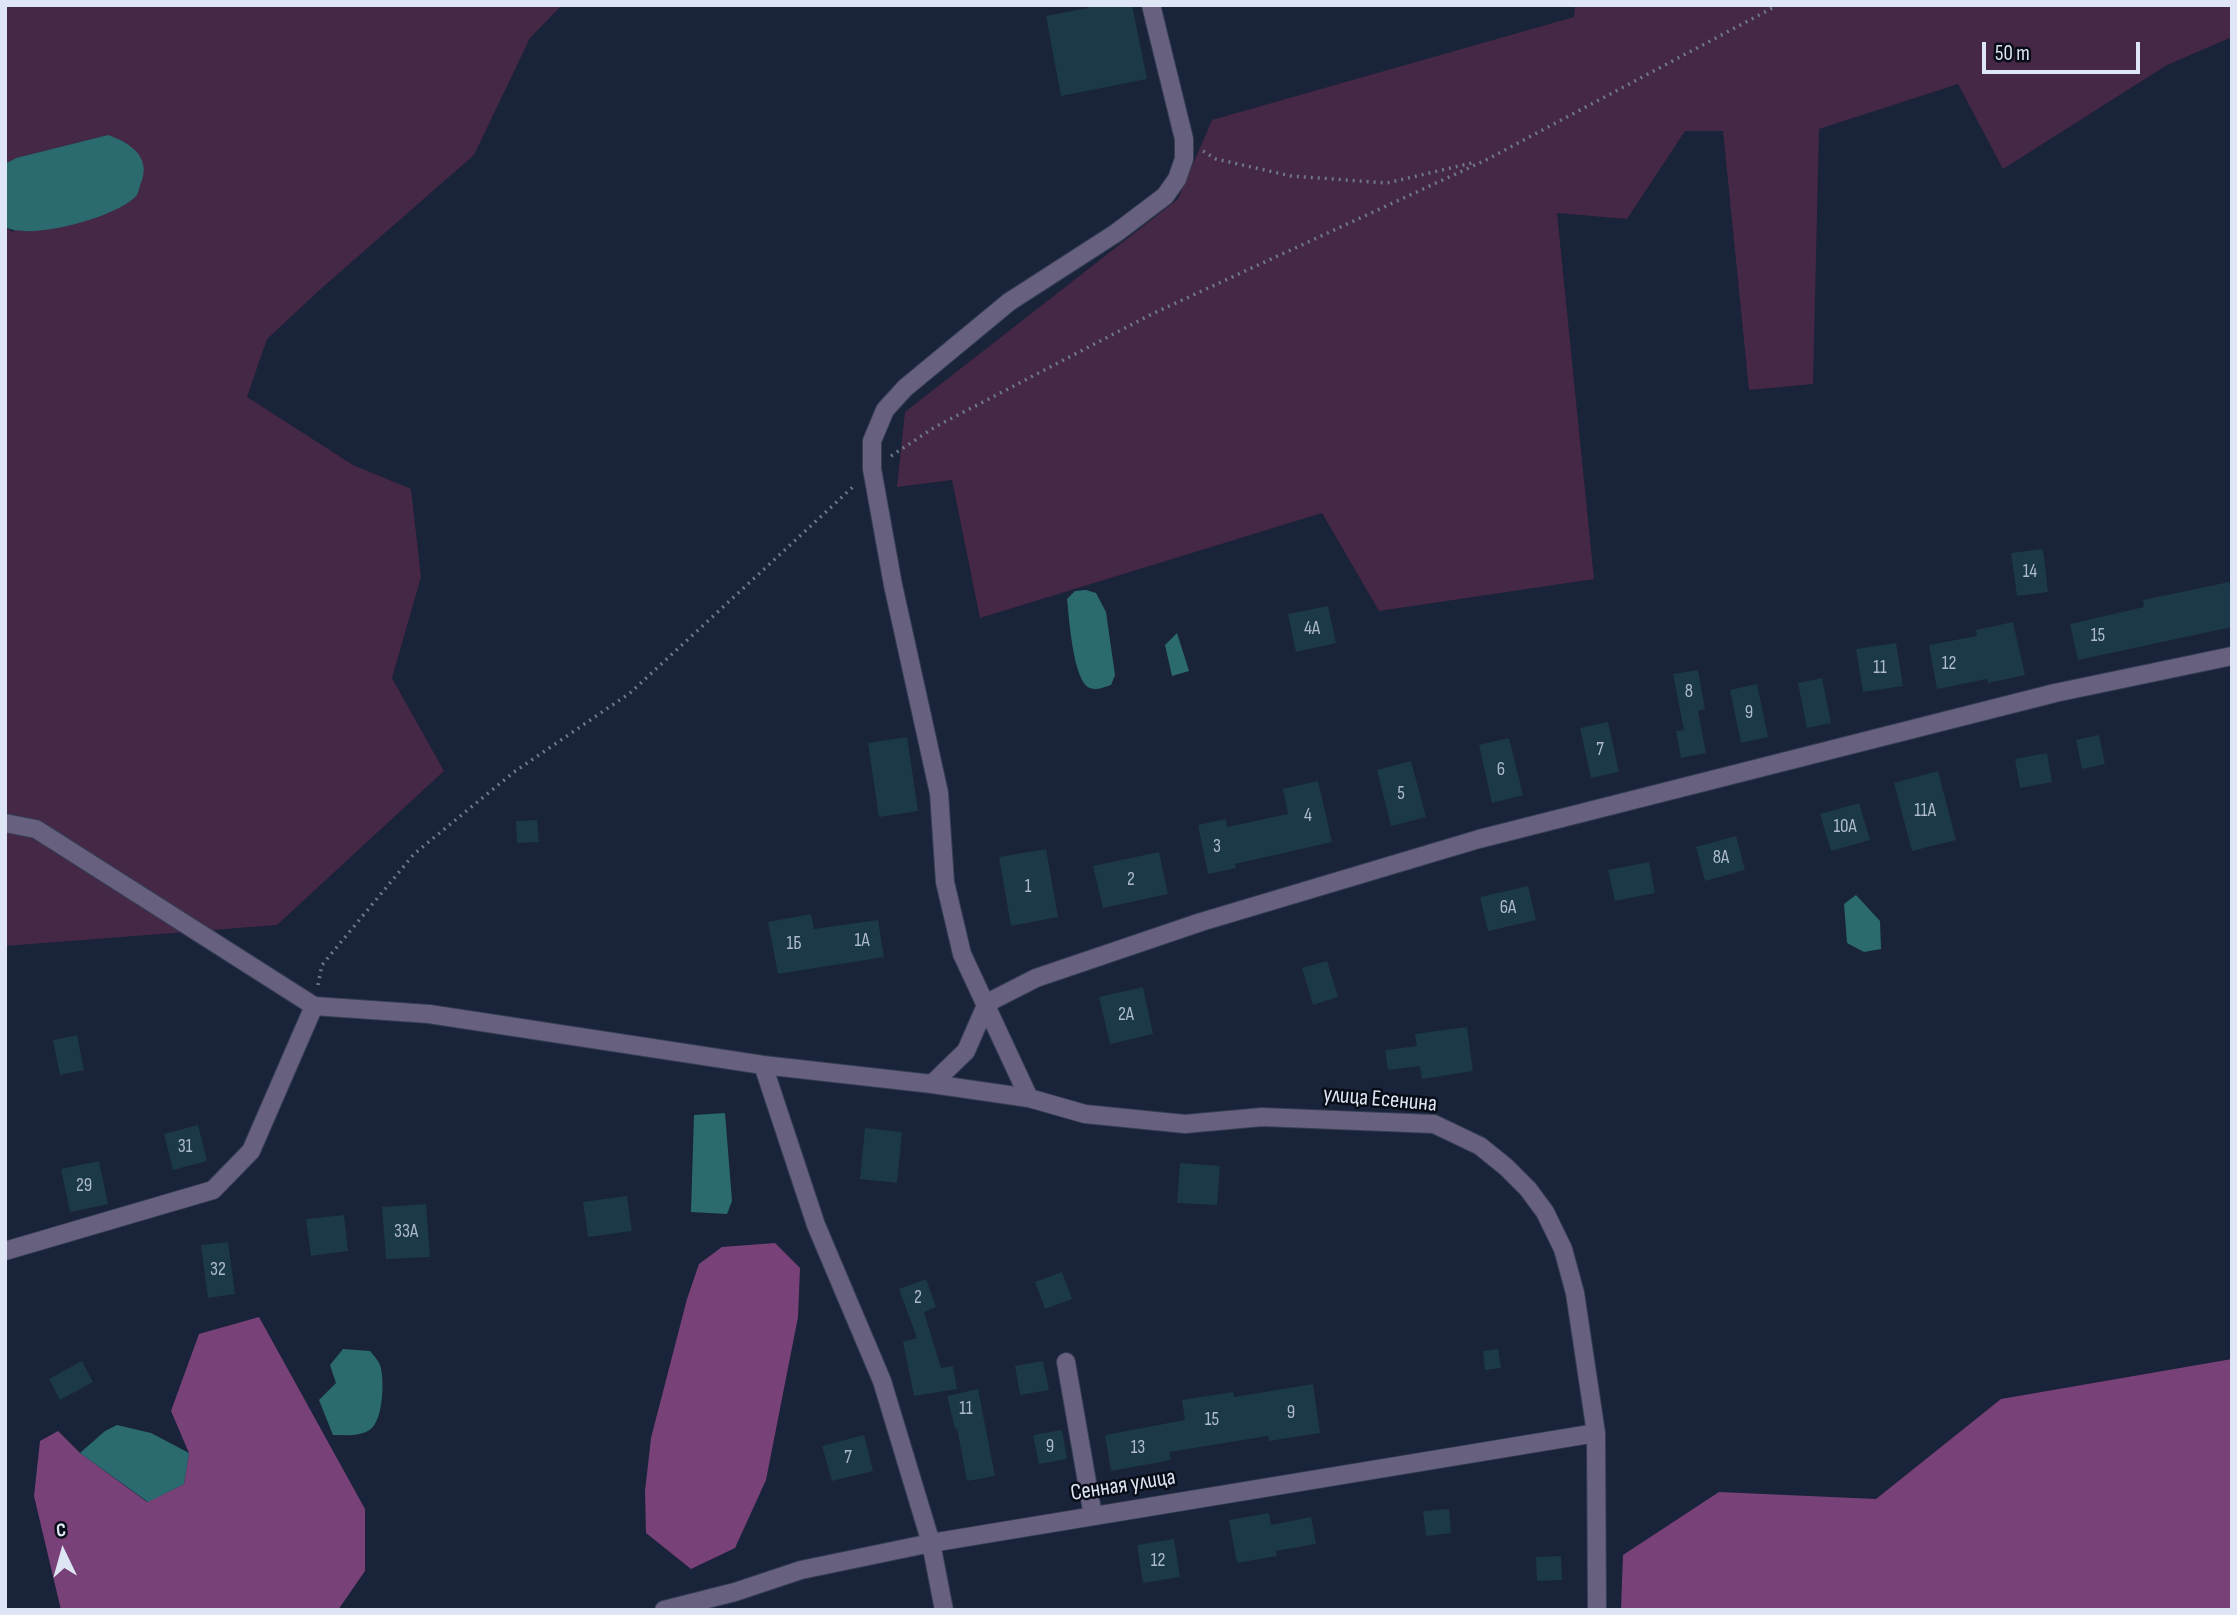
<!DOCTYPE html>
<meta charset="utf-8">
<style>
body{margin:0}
#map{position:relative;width:2237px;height:1615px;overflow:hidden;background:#192339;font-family:"Sofia Sans Condensed",sans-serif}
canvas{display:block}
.frame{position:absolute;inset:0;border:7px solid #dee6f5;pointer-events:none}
.north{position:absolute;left:28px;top:1517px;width:70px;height:70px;-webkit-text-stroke:5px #080d17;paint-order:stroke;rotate:355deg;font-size:19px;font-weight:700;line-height:28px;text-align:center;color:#dee6f5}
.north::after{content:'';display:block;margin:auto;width:24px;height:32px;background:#dee6f5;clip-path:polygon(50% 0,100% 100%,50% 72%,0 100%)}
.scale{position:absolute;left:1982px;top:42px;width:158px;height:32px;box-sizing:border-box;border:4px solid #dee6f5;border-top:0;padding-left:9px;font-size:21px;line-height:24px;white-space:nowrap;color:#dee6f5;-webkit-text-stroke:5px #080d17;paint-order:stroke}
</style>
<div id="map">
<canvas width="2237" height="1615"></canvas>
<div class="frame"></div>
<div class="north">С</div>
<div class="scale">50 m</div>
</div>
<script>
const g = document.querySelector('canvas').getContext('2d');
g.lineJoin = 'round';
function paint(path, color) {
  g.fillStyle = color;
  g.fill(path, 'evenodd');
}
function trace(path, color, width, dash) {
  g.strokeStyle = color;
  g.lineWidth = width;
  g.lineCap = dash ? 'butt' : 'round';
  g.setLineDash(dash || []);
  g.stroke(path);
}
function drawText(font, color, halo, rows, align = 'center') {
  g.font = font + ' "Sofia Sans Condensed",sans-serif';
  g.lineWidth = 5;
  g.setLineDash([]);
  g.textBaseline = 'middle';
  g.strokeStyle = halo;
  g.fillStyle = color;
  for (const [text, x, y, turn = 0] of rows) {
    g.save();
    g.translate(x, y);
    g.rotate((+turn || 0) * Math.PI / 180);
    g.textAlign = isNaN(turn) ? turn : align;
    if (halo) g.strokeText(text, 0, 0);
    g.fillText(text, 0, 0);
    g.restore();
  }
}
paint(new Path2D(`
 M5,5H562L530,38L474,155L323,287L267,339L247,397L353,465L411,489L421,577L392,678L444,771L277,925L5,946V227L13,232L108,135L16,158L5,164Z
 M1575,5H2232V37L2167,65L2003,169L1958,84L1819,129L1813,384L1749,390L1723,131H1685L1627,219L1557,213L1594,579L1379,611L1322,513L980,618L952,480L897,487L905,412L1178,199L1212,120L1574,17Z`), '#452746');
paint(new Path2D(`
 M775,1243L800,1268L798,1317L766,1480L735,1548L691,1569L646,1533L645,1491L651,1438L687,1299L699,1264L722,1247Z
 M259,1317L365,1509V1571L338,1610H61L34,1496L40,1441L58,1431L80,1453L147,1502L184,1484L189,1453L171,1411L199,1334Z
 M2232,1359V1610H1621L1623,1555L1719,1492L1876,1499L2001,1399Z`), '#784279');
paint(new Path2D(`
 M108,135C128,142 150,155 142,180C140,184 139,191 137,195C119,217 30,241 5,227V164L16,158Z
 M1086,590L1096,593L1106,612L1115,675L1111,685C1104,687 1097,691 1090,688C1073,682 1069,616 1067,599L1075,591Z
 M1177,633L1189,671L1172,676L1165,645Z
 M1856,895L1880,921L1881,949L1864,952L1847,943L1844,904Z
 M725,1113L732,1201L727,1214L691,1212L694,1115Z
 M343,1349L370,1351C374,1356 378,1360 380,1365C385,1380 383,1419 371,1429C360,1437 345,1435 333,1435L319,1400L336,1383L330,1365Z
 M117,1425L151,1433L189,1453L184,1484L148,1502L80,1453L105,1431Z`), '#2b6b6f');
paint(new Path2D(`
 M1088,5H1132L1147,79L1061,96L1046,16L1088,8Z
 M2043,549L2048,592L2017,596L2011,553Z
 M2229,582L2232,596V627L2078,660L2070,624L2144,607L2143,600Z
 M1328,606L1336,643L1296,652L1288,614Z
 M2013,622L2025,675L1988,683L1987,679L1937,689L1929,645L1977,636L1976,630Z
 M1896,643L1903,686L1863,692L1856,649Z
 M1698,670L1705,709L1698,711L1706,753L1681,758L1676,731L1684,730L1673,674Z
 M1822,678L1831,723L1807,728L1798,683Z
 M1757,684L1768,737L1741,743L1730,690Z
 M1608,722L1619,772L1591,778L1580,728Z
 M2099,735L2105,764L2082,769L2076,740Z
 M907,737L918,811L879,817L868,743Z
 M1509,738L1523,795L1492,803L1479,745Z
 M2047,753L2052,782L2020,788L2015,759Z
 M1411,761L1426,817L1391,826L1377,770Z
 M1938,771L1956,840L1912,851L1894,783Z
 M1318,781L1332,842L1235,864L1236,868L1208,874L1198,825L1226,819L1227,827L1288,814L1283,789Z
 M1859,803L1870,840L1831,851L1820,814Z
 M537,820L539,842L517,843L516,821Z
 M1736,836L1745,870L1705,881L1696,847Z
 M1046,849L1058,917L1011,926L999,857Z
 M1159,852L1168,894L1103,908L1093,866Z
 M1649,862L1655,893L1615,901L1608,870Z
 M1528,886L1536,920L1488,931L1480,897Z
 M811,914L814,929L878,920L884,957L778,974L768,922Z
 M1327,961L1338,997L1313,1005L1302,968Z
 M1143,987L1153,1034L1110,1044L1099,997Z
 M1467,1027L1473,1071L1422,1079L1420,1066L1388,1070L1385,1050L1417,1046L1415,1034Z
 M77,1035L84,1070L60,1075L53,1040Z
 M198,1125L207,1161L173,1170L164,1134Z
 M865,1128L902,1132L897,1183L860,1179Z
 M99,1161L108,1204L70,1212L61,1169Z
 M1180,1163L1220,1166L1217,1205L1177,1203Z
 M627,1196L632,1231L588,1237L583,1202Z
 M426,1204L430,1257L386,1259L382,1207Z
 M344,1215L348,1251L311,1256L306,1219Z
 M228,1242L235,1294L208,1298L201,1245Z
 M1062,1272L1072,1299L1045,1309L1035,1282Z
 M926,1279L936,1307L924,1312L941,1368L953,1366L957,1389L914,1396L903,1342L917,1338L899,1289Z
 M1498,1349L1501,1368L1485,1370L1483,1351Z
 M82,1361L93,1382L60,1400L49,1379Z
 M1043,1361L1049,1390L1020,1395L1015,1366Z
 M1313,1384L1320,1433L1269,1441L1268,1436L1169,1452L1171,1460L1111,1471L1105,1435L1185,1420L1182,1400L1233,1392L1234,1397Z
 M978,1389L995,1476L967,1481L957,1428L955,1429L947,1396Z
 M1062,1430L1067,1459L1039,1464L1033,1435Z
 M864,1435L873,1471L832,1481L822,1446Z
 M1449,1509L1451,1533L1426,1536L1423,1511Z
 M1269,1513L1271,1525L1311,1517L1316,1544L1276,1551L1277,1556L1237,1563L1229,1520Z
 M1174,1539L1180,1577L1143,1583L1137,1545Z
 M1561,1556L1562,1580L1537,1581L1536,1557Z`), '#1c3949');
const minor = new Path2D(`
 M5,823L36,829L314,1006
 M763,1065L816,1225L882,1381L931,1543L944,1610
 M932,1084L966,1051L987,1003L1036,978L1201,922L1479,839L2055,693L2232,656
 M1029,1098L962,954L945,882L939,793L893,585L872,469V441L885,410L905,388L1009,302L1116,233L1165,196L1177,179L1184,159V139L1151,5
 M5,1251L213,1190L251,1151L314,1006L429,1014L763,1065L932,1084L1029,1098L1085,1114L1185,1124L1262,1117L1434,1124L1480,1146L1506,1167L1528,1189L1545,1212L1563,1249L1575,1293L1596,1433L1597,1610
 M1066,1362L1093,1516
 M664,1610L735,1592L801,1570L931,1543L1596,1433`);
trace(minor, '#353e53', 20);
trace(new Path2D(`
 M1203,151L1216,159L1291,176L1387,183L1476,162
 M891,456L935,427L1152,314L1486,160L1778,5
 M318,985L322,965L414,854L514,772L630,693L855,485`), '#6f788b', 3.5, [2, 5]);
trace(minor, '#67607f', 18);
drawText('19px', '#aebbca', null, [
 ["14",2030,572],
 ["4А",1312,629],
 ["15",2098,636],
 ["12",1949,664],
 ["11",1880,668],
 ["8",1689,692],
 ["9",1749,713],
 ["7",1600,750],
 ["6",1501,770],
 ["5",1401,794],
 ["11А",1925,811],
 ["4",1308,816],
 ["10А",1845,827],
 ["3",1217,847],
 ["8А",1721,858],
 ["2",1131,880],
 ["1",1028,887],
 ["6А",1508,908],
 ["1А",862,941],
 ["1Б",794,944],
 ["2А",1126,1015],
 ["31",185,1147],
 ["29",84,1186],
 ["33А",406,1232],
 ["32",218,1270],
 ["2",918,1298],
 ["11",966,1409],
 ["9",1291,1413],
 ["15",1212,1420],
 ["9",1050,1447],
 ["13",1138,1448],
 ["7",848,1458],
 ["12",1158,1561]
]);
drawText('23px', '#dee6f5', '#080d17', [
 ["улица Есенина",1380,1100,5],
 ["Сенная улица",1123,1486,-9]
]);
</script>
